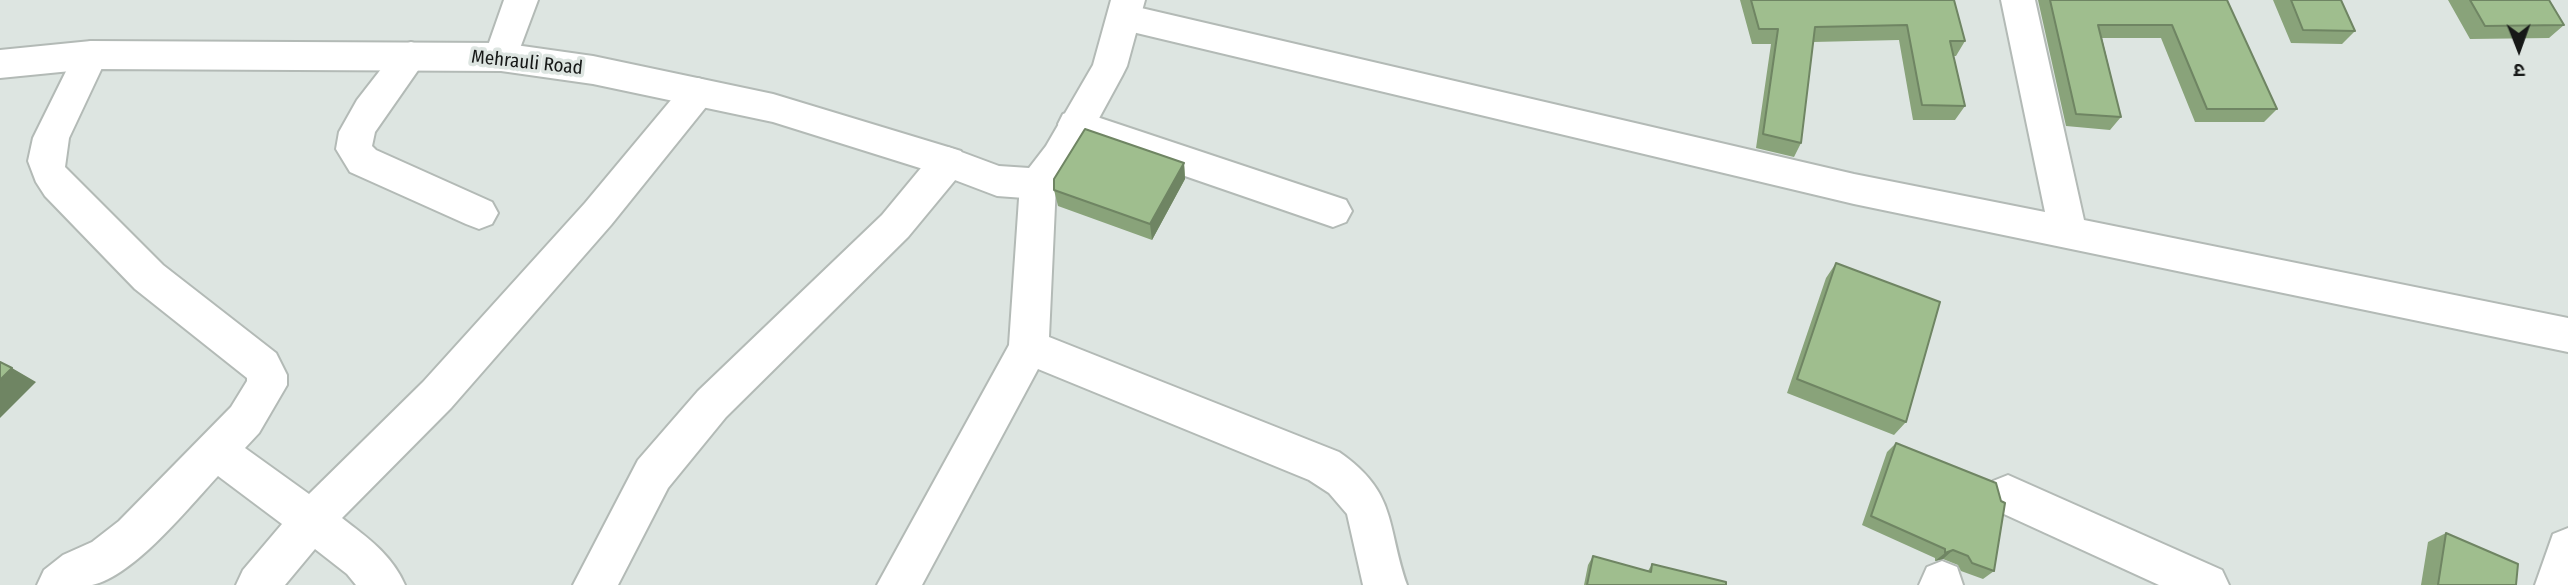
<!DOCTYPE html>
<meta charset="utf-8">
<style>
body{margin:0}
#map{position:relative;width:2568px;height:585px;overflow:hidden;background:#dde5e1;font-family:"Fira Sans Condensed","Noto Sans Devanagari",sans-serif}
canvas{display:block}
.north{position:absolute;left:2484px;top:14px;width:70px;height:70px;-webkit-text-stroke:5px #dde5e1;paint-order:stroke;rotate:179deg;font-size:19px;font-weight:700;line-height:28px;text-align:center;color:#161817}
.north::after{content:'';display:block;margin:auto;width:24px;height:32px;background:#161817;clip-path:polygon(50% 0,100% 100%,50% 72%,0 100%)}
</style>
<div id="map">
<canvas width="2568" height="585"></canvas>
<div class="north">उ</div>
</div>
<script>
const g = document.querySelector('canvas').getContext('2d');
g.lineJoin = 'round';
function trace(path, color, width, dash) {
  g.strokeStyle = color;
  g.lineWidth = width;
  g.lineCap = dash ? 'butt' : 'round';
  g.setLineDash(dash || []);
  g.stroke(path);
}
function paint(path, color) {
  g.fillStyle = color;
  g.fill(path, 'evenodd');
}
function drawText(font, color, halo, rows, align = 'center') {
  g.font = font + ' "Fira Sans Condensed",sans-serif';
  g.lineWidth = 7;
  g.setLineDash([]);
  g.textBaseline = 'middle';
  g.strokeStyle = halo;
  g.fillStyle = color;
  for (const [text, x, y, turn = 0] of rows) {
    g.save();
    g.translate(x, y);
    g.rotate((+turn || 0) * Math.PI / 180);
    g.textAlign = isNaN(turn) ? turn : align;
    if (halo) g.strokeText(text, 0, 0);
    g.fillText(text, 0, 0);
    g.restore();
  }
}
const minor = new Path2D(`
 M504,0H538L513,67L501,71L489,67L484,57Z
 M2001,0H2035L2084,220L2568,318V352L1854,204L1124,30L1112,26L1107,17L1112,8L1124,4L1854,174L2045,212Z
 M91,41L103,45L108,55L69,138L65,167L163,265L276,353L287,375V385L259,433L245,448L309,494L423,382L585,203L686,82L698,78L710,82L716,92L710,102L611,225L451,408L342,518C368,538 392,555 405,585H356L347,574L315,549L285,585H236L243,570L282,524L218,476C189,507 134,576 92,585C75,585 54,585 37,585L44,570L63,555L92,542L119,521L231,407L247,381V378L135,289L45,196L36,182L28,161L33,138L79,45Z
 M411,42L423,46L428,56L375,132L372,146L376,150L492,202L498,213L492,224L479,229L466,224L350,172L336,149L339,132L357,100L399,46Z
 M1076,110L1346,200L1352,211L1346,222L1333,227L1063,134L1058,124L1063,114Z
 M948,147L961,151L966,162L961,173L908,237L726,417L668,488L618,585H573L638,460L698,391L882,215L935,151Z
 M1038,169L1051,173L1056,184L1049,337L1339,452C1398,493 1386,525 1407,585H1363L1347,514L1329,493L1309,480L1038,369L922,585H877L1009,345L1020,184L1025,173Z
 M2008,475L2222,570L2229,585H2159L1993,509L1987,495L1993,481Z
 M2568,528V585H2535L2553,534Z
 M1942,561L1957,567L1963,585H1919L1927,567Z`);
const tertiary = new Path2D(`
 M1111,0H1145L1127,66L1122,76L1072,168L1051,195L1038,199L997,196L939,174L773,122L593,84L501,71L91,69L0,78V50L91,41L501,43L593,56L773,94L948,147L999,166L1029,168L1046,146L1093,65Z`);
trace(minor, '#b3bab6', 4);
trace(tertiary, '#b3bab6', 4);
paint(minor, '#fff');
paint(tertiary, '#fff');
paint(new Path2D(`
 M1740,0H1954L1965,41L1956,56H1953L1965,106L1955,120H1913L1899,40L1813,42L1801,143L1794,157L1756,148L1771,44H1752Z
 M2038,0H2227L2277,109L2264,122H2195L2161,38H2102L2121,117L2110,130L2066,126Z
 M2273,0H2341L2355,31L2342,44L2291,43Z
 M2448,0H2549L2564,25L2549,38L2470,39Z
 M1184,163L1185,179L1152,240L1058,206L1054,190Z
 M1836,263L1906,422L1894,435L1787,393L1826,278Z
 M1896,443L1994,571L1983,579L1961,571L1958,565L1943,559L1935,561V558L1862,525L1887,452Z
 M2446,533L2516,585H2421L2428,542Z
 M1593,556L1648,571L1652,564L1726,585H1584L1588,565Z`), '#89a37a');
paint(new Path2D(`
 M1184,163L1185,179L1152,240L1150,224Z
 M12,368L36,382L0,418V380Z
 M1953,550L1943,559L1935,561L1945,553Z`), '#6f8563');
const building = new Path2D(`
 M1751,0H1954L1965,41H1950L1965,106L1922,105L1907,25L1815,27L1801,143L1763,134L1778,29H1759Z
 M2050,0H2227L2277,109H2207L2172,25H2098L2121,117L2076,114Z
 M2291,0H2341L2355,31L2303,30Z
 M2470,0H2549L2564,25L2485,26Z
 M1085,129L1184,163L1150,224L1054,190V179Z
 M1836,263L1940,302L1906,422L1797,379Z
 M0,362L12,368L0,380Z
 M1896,443L1996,483L2001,501L2005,503L1994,571L1972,563L1968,556L1953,550L1945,553V549L1871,516Z
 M2446,533L2518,564L2516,585H2438Z
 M1593,556L1651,572L1652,564L1726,582V585H1587Z`);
paint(building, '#9fbe8e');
trace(building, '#6f8563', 2);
drawText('19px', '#161817', '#dde5e1', [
 ["Mehrauli Road",527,63,6]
]);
</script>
